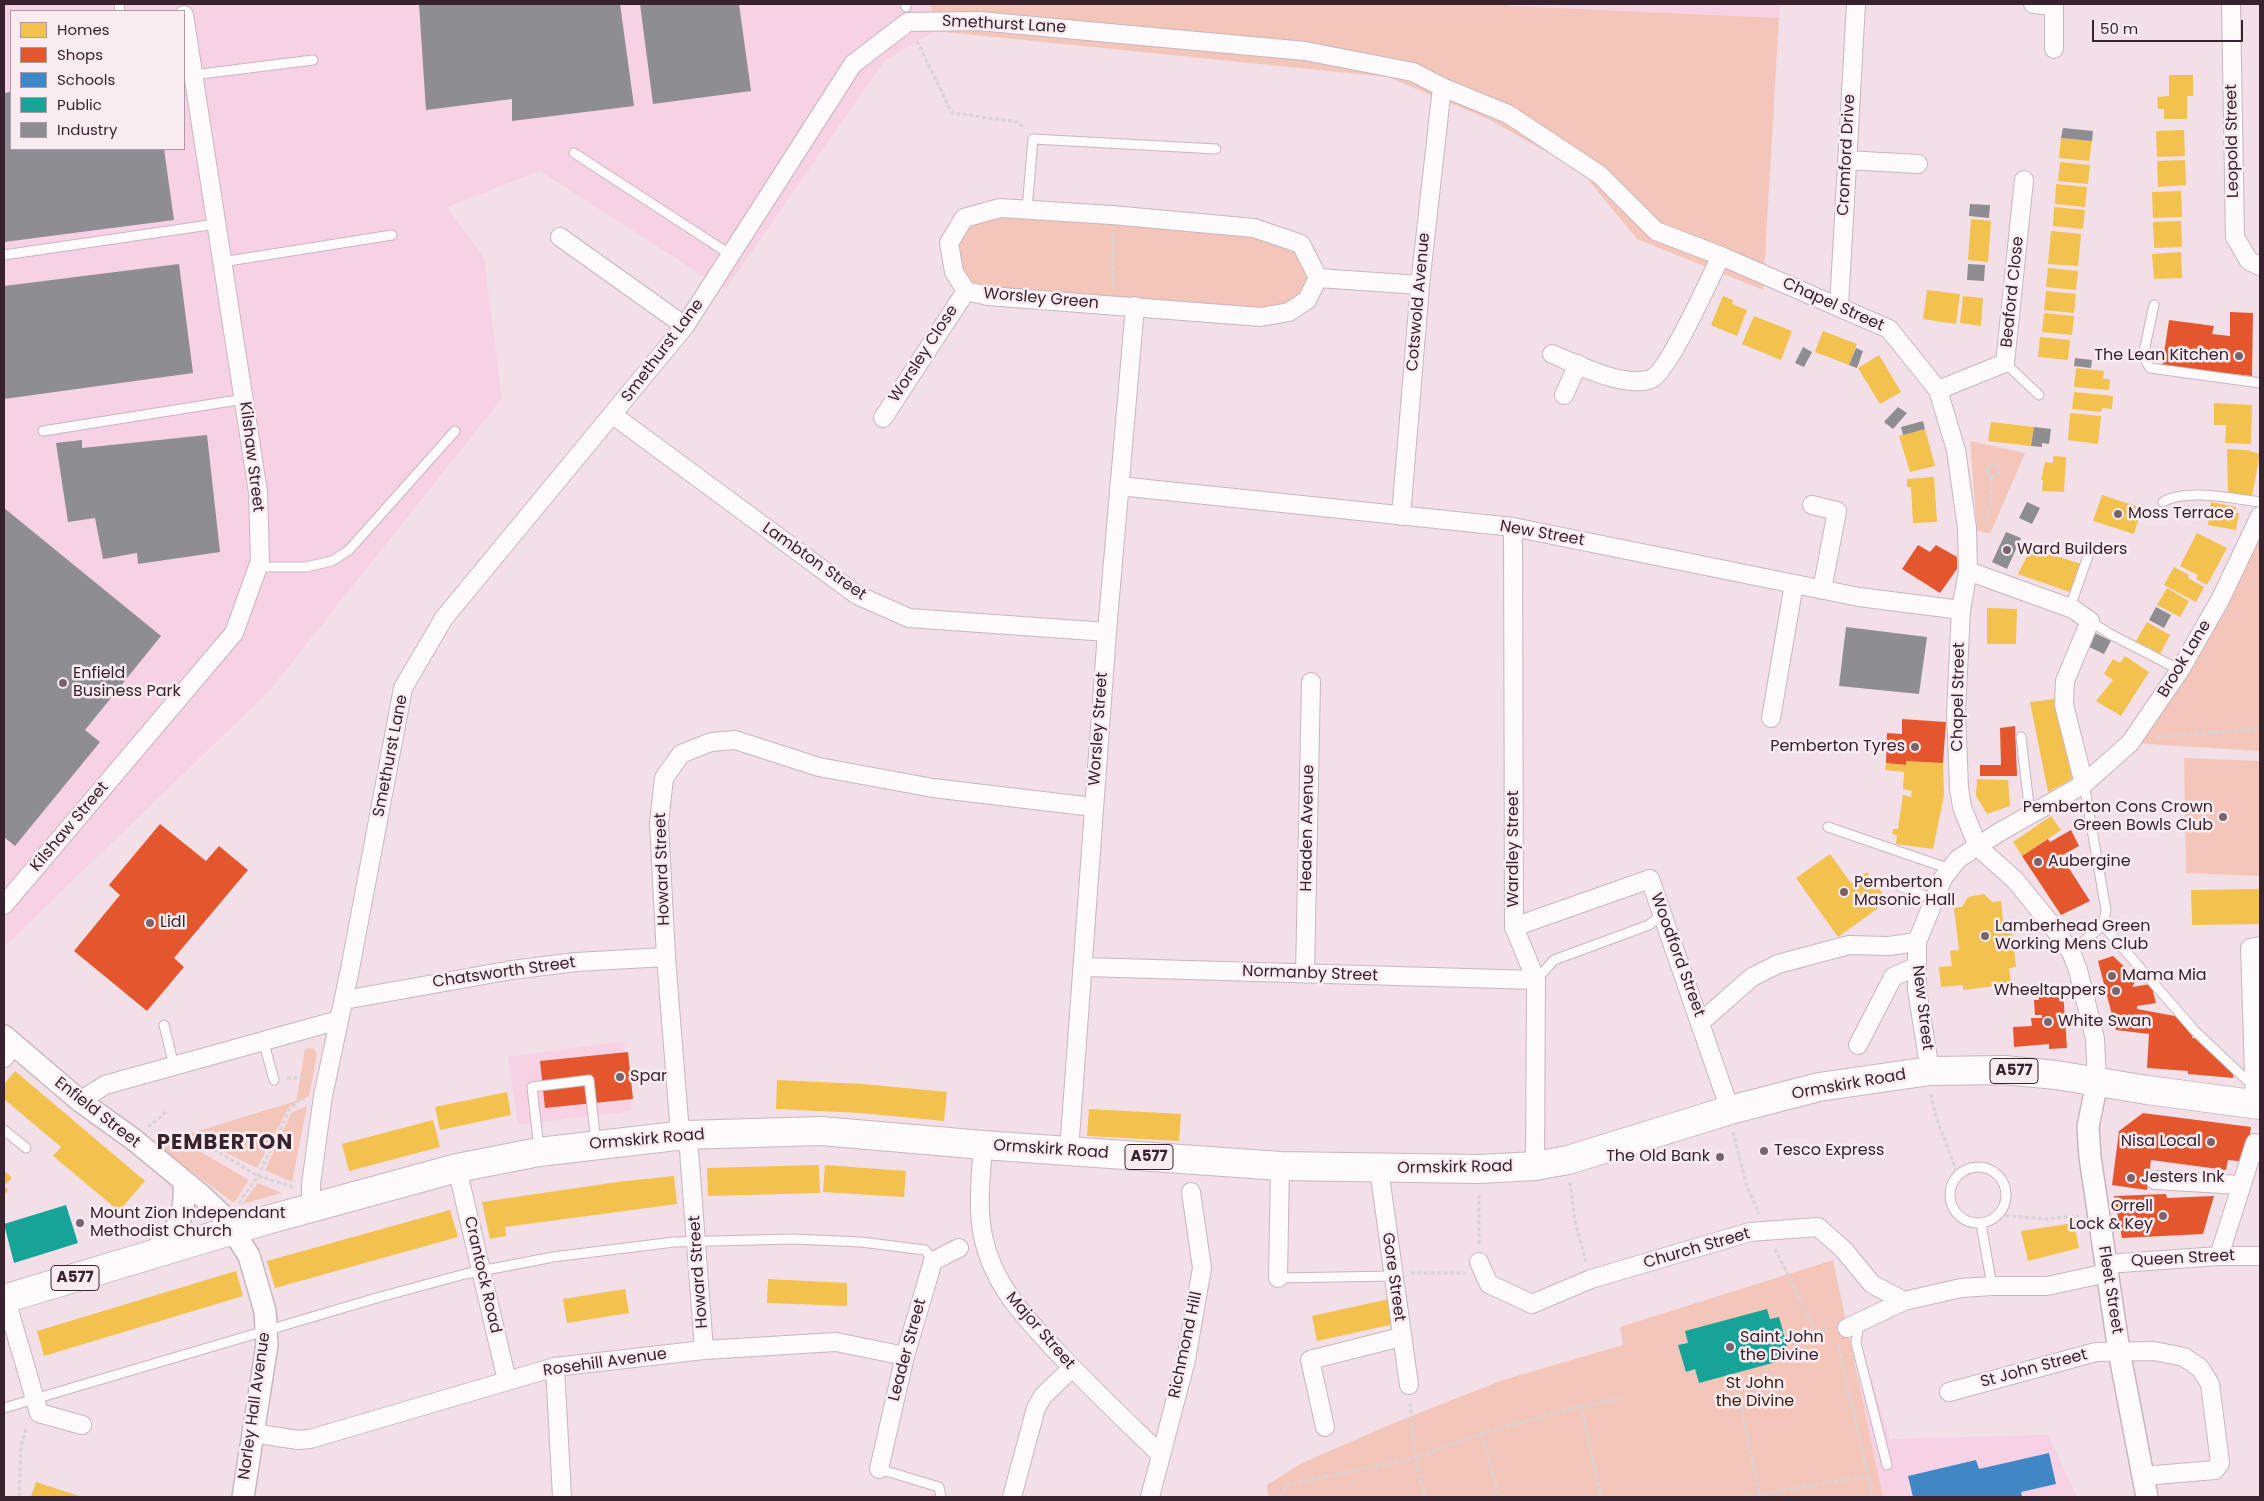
<!DOCTYPE html>
<style>
body{margin:0}
#map{position:relative;width:2264px;height:1501px;overflow:hidden;background:#f2dfe8;font-family:Poppins,sans-serif}
canvas{display:block}
.frame{position:absolute;inset:0;border:5px solid #38222d;pointer-events:none}
.legend{position:absolute;left:10px;top:10px;width:175px;height:140px;box-sizing:border-box;background:#f8ecf1;border:1px solid #ab9ba3;margin:0;padding:6px 9px;list-style:none;font-size:15px;color:#38222d}
.legend li{display:flex;align-items:center;gap:10px;height:25px}
.legend b{width:25px;border:1px solid #ab9ba3}
.scale{position:absolute;left:2092px;top:20px;width:151px;height:22px;box-sizing:border-box;border:2px solid #38222d;border-top:0;padding-left:6px;font-size:15px;line-height:18px;white-space:nowrap;color:#38222d;-webkit-text-stroke:4px #f8ecf1;paint-order:stroke}
</style>
<div id="map">
<canvas width="2264" height="1501"></canvas>
<div class="frame"></div>
<ul class="legend">
<li><b style="height:14px;background:#f2c14e"></b>Homes</li>
<li><b style="height:14px;background:#e4572e"></b>Shops</li>
<li><b style="height:14px;background:#3f88c5"></b>Schools</li>
<li><b style="height:14px;background:#17a398"></b>Public</li>
<li><b style="height:14px;background:#8d8d92"></b>Industry</li>
</ul>
<div class="scale">50 m</div>
</div>
<script>
const g = document.querySelector('canvas').getContext('2d');
g.lineJoin = 'round';
function paint(path, color) {
  g.fillStyle = color;
  g.fill(path, 'evenodd');
}
function trace(path, color, width, dash) {
  g.strokeStyle = color;
  g.lineWidth = width;
  g.lineCap = dash ? 'butt' : 'round';
  g.setLineDash(dash || []);
  g.stroke(path);
}
function drawText(font, color, halo, rows, align = 'center') {
  g.font = font + ' Poppins,sans-serif';
  g.lineWidth = 5;
  g.setLineDash([]);
  g.textBaseline = 'middle';
  g.strokeStyle = halo;
  g.fillStyle = color;
  for (const [text, x, y, turn = 0] of rows) {
    g.save();
    g.translate(x, y);
    g.rotate((+turn || 0) * Math.PI / 180);
    g.textAlign = isNaN(turn) ? turn : align;
    if (halo) g.strokeText(text, 0, 0);
    g.fillText(text, 0, 0);
    g.restore();
  }
}
paint(new Path2D(`
 M4,4H931L935,31L885,60L725,290L540,171L447,207L484,258L502,398L270,690L4,947ZM11,11H184V149H11Z
 M1502,4H1780L1779,18L1513,6Z
 M624,1041L632,1111L518,1125L508,1057Z
 M1871,1377L1890,1439L2048,1435L2077,1497H1883L1858,1378Z`), '#f7d2e4');
paint(new Path2D(`
 M931,4H1502L1513,6L1779,18L1763,290L1637,239L1581,171L1488,119L1388,77L935,31Z
 M1000,208L1254,228L1301,244L1318,278L1289,312L966,291L949,243L964,218Z
 M1970,441L2025,453L1990,534L1977,530Z
 M2260,528V751L2130,743Z
 M2184,758L2260,761V876L2186,873Z
 M313,1048L317,1054L309,1096L289,1107L257,1168L188,1134L296,1101L305,1049Z
 M307,1106L292,1182L265,1170L291,1113Z
 M175,1143L189,1145L249,1180L234,1203L159,1147Z
 M258,1183L282,1193L242,1204Z
 M1833,1260L1883,1497H1268L1267,1485L1302,1463L1399,1421L1503,1380L1623,1345L1620,1327Z`), '#f4c6b9');
paint(new Path2D(`
 M2169,75H2193V96H2187V119H2164V109H2158L2157,97L2169,96Z
 M2184,130L2185,156L2157,157L2156,131Z
 M2061,138L2092,141L2089,161L2059,158Z
 M2185,160L2186,185L2158,187L2157,161Z
 M2060,162L2090,165L2088,184L2058,181Z
 M2056,184L2087,187L2085,207L2055,204Z
 M2181,191L2182,217L2153,218L2152,192Z
 M2054,207L2085,210L2083,229L2053,226Z
 M1971,219L1991,221L1988,262L1968,260Z
 M2181,221L2182,247L2154,248L2153,222Z
 M2051,231L2081,234L2078,266L2048,264Z
 M2181,252L2182,278L2154,279L2152,254Z
 M2048,268L2078,271L2076,290L2046,287Z
 M1927,290L1960,294L1956,324L1923,319Z
 M2046,291L2076,294L2074,313L2044,310Z
 M1723,296L1733,300L1732,304L1747,310L1737,336L1711,325Z
 M1963,296L1983,298L1981,326L1960,323Z
 M2044,313L2074,316L2072,335L2042,332Z
 M1754,316L1792,331L1781,360L1742,344Z
 M1823,331L1857,344L1849,365L1815,352Z
 M2040,337L2070,340L2068,360L2038,357Z
 M1879,355L1901,392L1880,404L1858,368Z
 M2076,368L2104,371L2103,379H2110L2109,390L2074,387Z
 M2074,392L2113,396L2112,409L2102,408L2101,412L2072,409Z
 M2214,403L2252,405L2251,444L2225,443L2226,425H2214Z
 M2070,413L2101,416L2098,444L2068,440Z
 M1991,422L2034,427L2031,446L1988,441Z
 M1925,429L1935,466L1910,472L1899,436Z
 M2227,449L2247,450L2260,454L2252,496L2228,494Z
 M2053,456L2066,457L2064,492L2042,491L2043,480H2041L2045,462L2053,463Z
 M1934,477L1937,522L1913,523L1911,487H1907V479Z
 M2102,495L2142,508L2134,534L2093,521Z
 M2211,502L2236,507L2235,513H2239L2236,530L2208,525Z
 M2197,533L2227,548L2207,585L2196,579L2198,575L2180,566Z
 M2031,548L2081,564L2070,592L2018,574Z
 M2174,567L2189,575L2188,578L2204,587L2196,602L2164,585Z
 M2167,588L2189,601L2180,617L2157,605Z
 M1987,608L2017,609L2016,644H1987Z
 M2147,622L2170,635L2160,654L2136,641Z
 M2125,656L2149,672L2121,716L2096,701L2113,680L2104,674L2113,659L2120,663Z
 M2055,699L2072,779L2048,792L2030,702Z
 M1906,761L1943,763L1944,795L1933,849L1896,844L1897,835L1892,834L1893,829H1898L1903,795L1911,797L1912,791L1903,789L1904,772L1885,770L1886,763L1906,765Z
 M1977,779L2008,780L2010,806L1987,814L1976,796Z
 M2051,816L2061,830L2022,856L2013,842Z
 M1830,854L1851,883L1867,872L1888,901L1838,937L1796,878Z
 M2260,889V924L2192,925L2191,890Z
 M1984,894L1992,902L2001,901L2003,923L2011,922L2016,967L2009,968L2011,984L1963,990V985L1941,987L1939,967L1952,966L1950,951L1959,950L1954,908L1962,907L1968,897Z
 M15,1071L145,1181L119,1211L53,1156L61,1147L4,1099V1084Z
 M777,1080L863,1084L947,1092L944,1121L860,1113L776,1109Z
 M507,1092L511,1115L440,1130L435,1107Z
 M1089,1109L1181,1114L1179,1141L1087,1136Z
 M433,1120L440,1147L349,1171L342,1144Z
 M819,1165L820,1193L708,1196L707,1168Z
 M825,1165L906,1171L904,1197L823,1192Z
 M4,1170L12,1178L4,1186L8,1190L4,1195Z
 M674,1176L677,1204L505,1227L506,1236L490,1239L482,1202L617,1182Z
 M450,1210L458,1237L275,1288L267,1261Z
 M2074,1223L2079,1248L2028,1261L2021,1231Z
 M236,1271L243,1296L44,1356L37,1331Z
 M768,1279L847,1283V1306L767,1303Z
 M625,1289L629,1313L567,1323L563,1299Z
 M1389,1299L1394,1324L1317,1341L1312,1316Z
 M36,1482L82,1497H31Z`), '#f2c14e');
paint(new Path2D(`
 M2230,312L2253,313L2252,376L2162,367L2169,320L2214,326L2212,334L2230,336Z
 M1918,545L1930,552L1936,545L1957,557V569L1940,593L1902,569Z
 M1902,719L1946,722L1943,763L1906,761V765L1886,763L1887,733L1902,734Z
 M2015,726L2017,776H1980V765H2001L2000,728Z
 M160,824L206,861L219,846L248,870L174,958L184,967L147,1011L74,951L120,895L109,885Z
 M2071,830L2079,846L2061,856L2090,901L2061,915L2022,856L2048,839L2050,842Z
 M2113,956L2137,979L2132,987L2151,984L2156,1003L2137,1006V1009L2175,1016L2193,1033L2192,1038L2201,1039L2217,1054L2216,1058L2223,1059L2234,1070L2233,1078L2188,1074V1071L2147,1068L2149,1034L2116,1030L2098,961Z
 M2063,990L2067,1048L2049,1049V1044L2014,1047L2013,1027L2032,1026L2031,1018H2042V1015H2035L2034,1000H2039V991Z
 M628,1052L633,1099L545,1108L540,1061Z
 M2143,1113L2251,1127L2246,1162L2228,1160L2226,1170L2151,1160L2147,1190L2112,1185L2119,1131Z
 M2166,1194L2167,1198L2214,1196L2203,1234L2122,1238L2114,1196Z`), '#e4572e');
paint(new Path2D(`
 M2049,1453L2056,1484L2021,1492L2022,1497H1913L1908,1476L1976,1460L1979,1469Z`), '#3f88c5');
paint(new Path2D(`
 M66,1205L78,1243L14,1263L4,1224Z
 M1767,1309L1770,1319L1779,1317L1787,1346L1777,1349L1780,1361L1699,1383L1695,1369L1686,1372L1678,1345L1688,1343L1685,1331Z`), '#17a398');
paint(new Path2D(`
 M419,4H620L634,106L512,121V99L426,110Z
 M640,4H739L751,91L653,104Z
 M11,92V149H164L174,220L4,242V93Z
 M2063,128L2093,131L2092,141L2061,138Z
 M1970,204L1990,205L1989,218L1969,216Z
 M179,264L193,373L4,399V286Z
 M1968,264L1985,265L1984,281L1967,280Z
 M1803,347L1812,352L1804,367L1795,363Z
 M1856,348L1863,351L1857,368L1849,365Z
 M2075,358L2092,360L2091,368L2074,366Z
 M1898,407L1907,413L1893,429L1884,422Z
 M1923,421L1925,429L1903,435L1901,427Z
 M2034,427L2051,429L2049,444L2042,443V447L2031,446Z
 M207,435L220,552L138,564L137,553L103,559L95,518L68,522L56,443L82,440V448Z
 M2027,502L2040,508L2032,524L2019,518Z
 M4,508L161,636L85,730L100,742L15,846L4,837Z
 M2006,532L2021,538L2007,569L1992,562Z
 M2156,607L2171,615L2164,628L2149,620Z
 M1846,627L1927,637L1919,694L1839,686Z
 M2093,632L2111,641L2104,654L2087,646Z`), '#8d8d92');
const service = new Path2D(`
 M119,4L120,11
 M905,4L906,7
 M193,75L313,60
 M574,153L731,255
 M1027,209L1033,139L1216,149
 M4,255L216,224
 M222,262L392,235
 M2154,305L2143,356L2150,368L2260,383
 M2005,363L2039,395
 M43,431L244,399
 M2163,502C2185,488 2234,499 2260,502
 M257,567H306L332,561L349,550L455,431
 M2070,607L2088,556
 M2090,621L2110,634L2180,670
 M2021,737L2030,814
 M1828,827L1950,869
 M1900,886L1933,899
 M2103,925L2195,1031L2253,1086
 M2071,952L2103,925L2106,910L2084,784
 M1536,980L1554,960L1649,925L1662,914
 M164,1025L174,1066
 M263,1040L274,1080
 M4,1130L26,1148
 M539,1149L532,1087L589,1080L596,1143
 M1950 1195a28 28 0 1 1 56 0a28 28 0 1 1-56 0Z
 M1981,1224L1992,1286
 M1278,1278L1393,1276
 M1859,1323L1856,1343L1887,1465
 M4,1408L380,1297L465,1274L553,1257L674,1242L793,1239L861,1242L925,1250L933,1261
 M879,1469L939,1487L941,1497`);
const minor = new Path2D(`
 M2033,4L2054,6V49
 M2231,4L2235,237L2249,261L2260,266
 M1847,160L1918,164
 M560,237L685,326
 M1318,278L1307,300L1289,312L1261,317L988,296L966,291L954,272L949,243L964,218L1000,208L1112,215L1254,228L1301,244L1318,278L1420,285
 M1839,306L1856,4
 M1552,354C1577,364 1624,389 1651,379C1669,371 1710,278 1721,256
 M1938,390L2005,363L2024,180
 M1564,395L1578,364
 M613,415L857,595L909,618L1107,632
 M883,418L966,291
 M1119,486L1513,527L1859,597L1961,610
 M1812,505L1837,511L1822,590
 M1401,516L1420,285L1442,87
 M1513,527L1514,927L1536,980L1535,1166
 M1968,571L2073,609L2090,621L2065,681L2064,705L2084,784
 M1771,718L1794,584
 M4,905L234,633L260,561L258,492L184,15
 M1514,927L1650,879L1730,1110
 M1084,967L1536,980
 M1305,974L1311,682
 M344,1000L512,970L576,962L666,957
 M1701,1022L1752,977L1778,964L1849,945L1889,946L1917,942
 M1858,1045L1893,977L1915,967
 M4,1058L14,1046
 M1930,1071L1917,990V942L1943,878L1958,859L1998,833L2084,784L2130,743L2180,670L2220,600L2260,516
 M80,1101L105,1085L339,1020
 M2255,1104L2250,948L2260,946
 M983,1145C981,1176 977,1207 983,1236C993,1286 1027,1320 1061,1356C1093,1390 1127,1422 1161,1455
 M1069,1151L1107,632L1135,306
 M457,1168L507,1381
 M1379,1169L1409,1385
 M2155,1180L2240,1185
 M316,1207L311,1193V1184L323,1096L350,969L403,688L444,618L685,326L853,64L908,22L979,21L1305,51L1413,72L1442,87L1508,114L1600,175L1656,231L1721,256L1889,329L1938,390L1956,450L1967,528L1968,571L1961,610L1956,712L1959,788L1962,807L1978,847L2015,880L2050,923L2071,952L2078,970L2095,1039L2097,1082
 M2219,1256L2255,1143
 M1479,1262L1489,1284L1532,1304L1591,1279L1750,1232L1818,1227L1843,1249L1872,1284L1904,1301L1961,1288L1992,1286H2047L2107,1273
 M2106,1264L2219,1256H2260
 M1278,1278L1280,1166
 M4,1293L39,1413L82,1425
 M1847,1328L1904,1301
 M704,1350L689,1150L679,1121L666,957L659,823L664,778L681,754L711,742L735,740L819,767L933,788L1093,807
 M555,1367L562,1497
 M1949,1392L2096,1352L2154,1351L2184,1357L2200,1368L2210,1384L2220,1463L2215,1470L2143,1476
 M1325,1427L1310,1360L1401,1337
 M253,1433L298,1440L310,1439L555,1367L704,1350L836,1342L905,1356
 M879,1469L905,1356L933,1261L959,1248
 M1012,1497L1036,1408L1043,1396L1072,1368
 M1150,1497L1186,1360L1202,1268L1191,1192`);
const tertiary = new Path2D(`
 M4,1036L80,1101L133,1139L201,1195L225,1218L249,1256L265,1311L267,1345L243,1497
 M2097,1082L2088,1127L2090,1157L2119,1351L2147,1497
 M151,1253C179,1232 186,1216 184,1181`);
const trunk = new Path2D(`
 M4,1299L267,1220L457,1168L539,1152L685,1135L821,1131L983,1145L1280,1166L1479,1169L1535,1166L1568,1160L1730,1110L1819,1087L1930,1071L2004,1070L2056,1075L2147,1090L2260,1105`);
trace(service, '#c8b6bf', 11);
trace(minor, '#c8b6bf', 20);
trace(tertiary, '#c8b6bf', 24);
trace(trunk, '#c8b6bf', 30);
trace(new Path2D(`
 M917,41L952,113L1019,122L1024,129
 M1113,233V287
 M1987 470a6 6 0 1 1 12 0a6 6 0 1 1-12 0Z
 M1986,519L1991,505V476
 M2156,737L2260,729
 M287,1078H308
 M1931,1094L1936,1117L1958,1175
 M148,1127L167,1111
 M1733,1132L1746,1184L1759,1214
 M165,1139L179,1136L198,1140L258,1176L293,1187
 M1570,1182L1575,1221L1586,1262
 M239,1203L258,1176L290,1109L300,1100L305,1099
 M1999,1215L2045,1219L2079,1216
 M1479,1244V1193
 M1775,1249L1816,1331
 M1411,1273H1465
 M1783,1332L1830,1331
 M1734,1374L1760,1497
 M1410,1403L1415,1458L1425,1497
 M1581,1406L1601,1497
 M1482,1434L1499,1497
 M1868,1476L1872,1497
 M19,1497L21,1446L27,1426
 M1281,1497L1286,1485L1415,1458L1486,1432L1573,1408L1625,1398
 M1744,1497L1868,1476L1838,1344`), '#d9d3d6', 3, [4, 2.5]);
trace(service, '#fdfafc', 9);
trace(minor, '#fdfafc', 18);
trace(tertiary, '#fdfafc', 21);
trace(trunk, '#fdfafc', 28);
for (const [x, y, r, color] of [
 [2239,356,5,"#79646e"],
 [2118,514,5,"#79646e"],
 [2007,550,5,"#79646e"],
 [63,683,5,"#79646e"],
 [1915,747,5,"#79646e"],
 [2223,817,5,"#79646e"],
 [2038,862,5,"#79646e"],
 [1844,892,5,"#79646e"],
 [150,923,5,"#79646e"],
 [1985,936,5,"#79646e"],
 [2112,976,5,"#79646e"],
 [2116,991,5,"#79646e"],
 [2048,1022,5,"#79646e"],
 [620,1077,5,"#79646e"],
 [2211,1142,5,"#79646e"],
 [1764,1151,5,"#79646e"],
 [1720,1157,5,"#79646e"],
 [2131,1178,5,"#79646e"],
 [2163,1216,5,"#79646e"],
 [80,1223,5,"#79646e"],
 [1730,1347,5,"#79646e"]
]) {
  const dot = new Path2D();
  dot.arc(x, y, r, 0, 2 * Math.PI);
  g.fillStyle = color;
  g.fill(dot);
  trace(dot, '#f8ecf1', 2);
}
for (const [x, y, w] of [
 [2014,1071,48],
 [1149,1157,48],
 [75,1278,48]
]) {
  const box = new Path2D();
  box.roundRect(x - w / 2, y - 12.5, w, 25, 4);
  g.fillStyle = '#f8ecf1';
  g.fill(box);
  trace(box, '#38222d', 1);
}
drawText('bold 15px', '#38222d', null, [
 ["A577",2014,1071],
 ["A577",1149,1157],
 ["A577",75,1278]
]);
drawText('16px', '#38222d', '#f8ecf1', [
 ["Smethurst Lane",1004,25,3],
 ["Leopold Street",2233,141,-91],
 ["Cromford Drive",1847,155,-87],
 ["Beaford Close",2013,292,-84],
 ["Worsley Green",1041,299,5],
 ["Cotswold Avenue",1419,302,-85],
 ["Chapel Street",1833,305,24],
 ["Smethurst Lane",663,351,-53],
 ["Worsley Close",924,354,-57],
 ["Kilshaw Street",251,457,83],
 ["New Street",1542,534,10],
 ["Lambton Street",814,562,35],
 ["Brook Lane",2185,659,-59],
 ["Chapel Street",1959,697,-89],
 ["Worsley Street",1099,729,-86],
 ["Smethurst Lane",391,756,-79],
 ["Kilshaw Street",70,827,-50],
 ["Headen Avenue",1308,828,-89],
 ["Wardley Street",1514,849,-90],
 ["Howard Street",663,869,-92],
 ["Woodford Street",1677,955,70],
 ["Chatsworth Street",504,973,-8],
 ["Normanby Street",1310,974,2],
 ["New Street",1922,1008,83],
 ["Ormskirk Road",1849,1085,-10],
 ["Enfield Street",97,1113,38],
 ["Ormskirk Road",647,1140,-5],
 ["Ormskirk Road",1051,1150,4],
 ["Ormskirk Road",1455,1168,-1],
 ["Church Street",1697,1249,-16],
 ["Queen Street",2183,1259,-3],
 ["Howard Street",699,1272,-94],
 ["Crantock Road",482,1275,77],
 ["Gore Street",1393,1277,82],
 ["Fleet Street",2110,1290,81],
 ["Major Street",1040,1331,49],
 ["Richmond Hill",1186,1345,-78],
 ["Leader Street",908,1350,-75],
 ["Rosehill Avenue",605,1363,-8],
 ["St John Street",2034,1369,-15],
 ["Norley Hall Avenue",255,1406,-82]
]);
drawText('16px', '#38222d', '#f8ecf1', [
 ["The Lean Kitchen",2229,356,"right"],
 ["Moss Terrace",2128,514],
 ["Ward Builders",2017,550],
 ["Enfield",73,674],
 ["Business Park",73,692],
 ["Pemberton Tyres",1905,747,"right"],
 ["Pemberton Cons Crown",2213,808,"right"],
 ["Green Bowls Club",2213,826,"right"],
 ["Aubergine",2048,862],
 ["Pemberton",1854,883],
 ["Masonic Hall",1854,901],
 ["Lidl",160,923],
 ["Lamberhead Green",1995,927],
 ["Working Mens Club",1995,945],
 ["Mama Mia",2122,976],
 ["Wheeltappers",2106,991,"right"],
 ["White Swan",2058,1022],
 ["Spar",630,1077],
 ["Nisa Local",2201,1142,"right"],
 ["Tesco Express",1774,1151],
 ["The Old Bank",1710,1157,"right"],
 ["Jesters Ink",2141,1178],
 ["Orrell",2153,1207,"right"],
 ["Lock & Key",2153,1225,"right"],
 ["Mount Zion Independant",90,1214],
 ["Methodist Church",90,1232],
 ["Saint John",1740,1338],
 ["the Divine",1740,1356]
], 'left');
drawText('16px', '#44210e', '#f8ecf1', [
 ["St John",1755,1384],
 ["the Divine",1755,1402]
]);
g.letterSpacing = '1px';
drawText('bold 21px', '#38222d', '#f8ecf1', [
 ["PEMBERTON",225,1144]
]);
g.letterSpacing = '0px';
</script>
